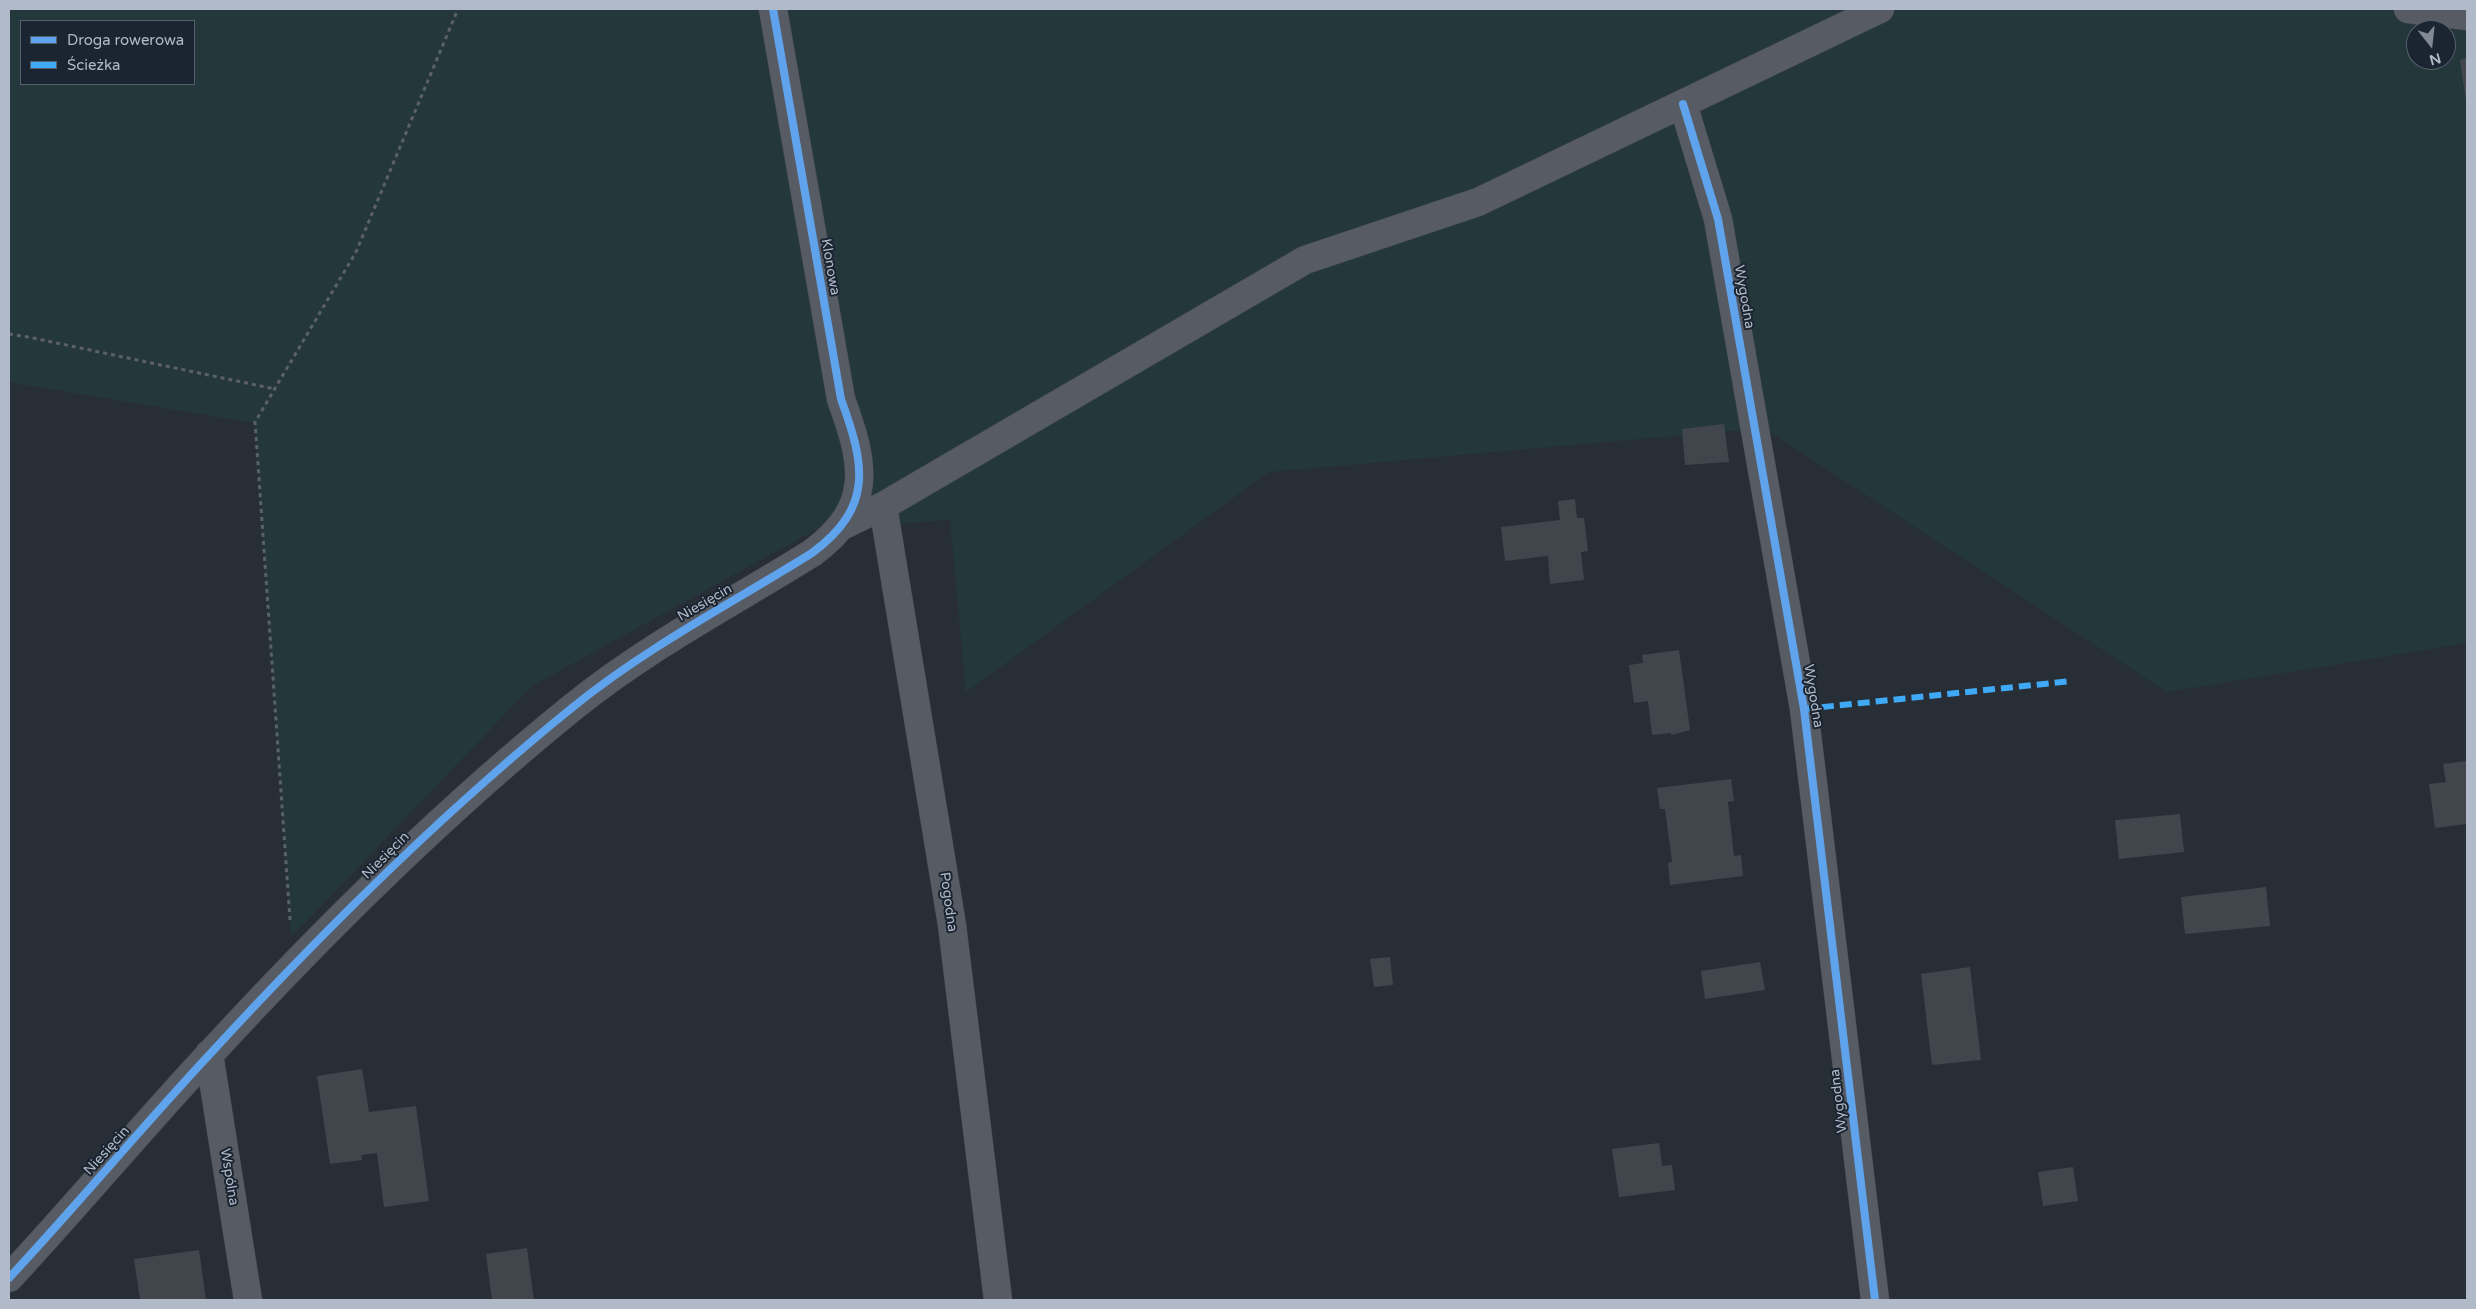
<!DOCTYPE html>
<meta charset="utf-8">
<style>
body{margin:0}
#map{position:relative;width:2476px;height:1309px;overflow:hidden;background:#282e36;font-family:"Varela Round",sans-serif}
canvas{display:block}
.frame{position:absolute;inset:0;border:10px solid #b1bac8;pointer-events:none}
.legend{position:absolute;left:20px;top:20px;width:175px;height:65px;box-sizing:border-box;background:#1b2431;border:1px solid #57606d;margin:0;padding:6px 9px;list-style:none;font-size:15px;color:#b1bac8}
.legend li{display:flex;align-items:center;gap:10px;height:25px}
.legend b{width:25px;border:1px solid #57606d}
.north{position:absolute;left:2406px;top:20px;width:50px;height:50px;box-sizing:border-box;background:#1b2431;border:1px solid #57606d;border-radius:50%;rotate:164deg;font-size:14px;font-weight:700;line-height:20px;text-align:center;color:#b1bac8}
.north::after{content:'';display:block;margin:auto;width:18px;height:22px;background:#818995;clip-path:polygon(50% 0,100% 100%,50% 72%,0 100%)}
</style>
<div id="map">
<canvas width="2476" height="1309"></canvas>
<div class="frame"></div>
<ul class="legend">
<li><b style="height:6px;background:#60a3ed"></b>Droga rowerowa</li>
<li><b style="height:6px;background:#3fa9f5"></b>Ścieżka</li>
</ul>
<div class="north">N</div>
</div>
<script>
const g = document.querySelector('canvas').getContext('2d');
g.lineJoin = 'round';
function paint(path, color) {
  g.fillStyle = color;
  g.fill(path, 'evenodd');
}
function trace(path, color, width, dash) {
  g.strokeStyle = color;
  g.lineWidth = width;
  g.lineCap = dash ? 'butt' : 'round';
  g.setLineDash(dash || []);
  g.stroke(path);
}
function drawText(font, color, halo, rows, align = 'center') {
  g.font = font + ' "Varela Round",sans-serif';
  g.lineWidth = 4;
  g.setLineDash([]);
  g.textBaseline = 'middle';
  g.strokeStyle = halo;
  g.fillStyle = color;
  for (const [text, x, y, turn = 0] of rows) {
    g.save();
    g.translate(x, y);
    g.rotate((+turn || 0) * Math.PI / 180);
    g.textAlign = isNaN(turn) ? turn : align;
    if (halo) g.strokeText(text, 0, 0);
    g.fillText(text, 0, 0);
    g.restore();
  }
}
paint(new Path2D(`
 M9,9H2467V643L2167,692L1764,428L1269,472L966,692L950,520L815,530L532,686L291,937L255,423L9,382ZM21,21H194V84H21ZM2416,30H2446V60H2416Z`), '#24383c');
paint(new Path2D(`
 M2467,58V101H2466L2460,60Z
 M1724,424L1729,462L1685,465L1682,429Z
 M1575,499L1577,518H1584L1588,551L1581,552L1584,580L1550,584L1548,556L1505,561L1501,527L1560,520L1558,501Z
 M1679,650L1690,730L1671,735V733L1652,735L1648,701L1634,703L1629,665L1643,663L1642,655Z
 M2467,761V824L2435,828L2429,784L2446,782L2443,764Z
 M1731,779L1734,801L1728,802L1734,856L1741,855L1743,876L1670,885L1668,863L1672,862L1665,809H1660L1657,788Z
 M2180,814L2184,852L2119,859L2115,820Z
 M2266,887L2270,926L2185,934L2181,897Z
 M1390,957L1393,985L1374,987L1370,959Z
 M1760,962L1765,990L1705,999L1701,971Z
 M1970,967L1981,1060L1932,1065L1921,974Z
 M362,1069L369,1112L416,1106L429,1201L384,1207L377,1153L361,1155L362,1160L330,1164L317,1076Z
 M1659,1143L1662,1166L1672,1165L1675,1190L1619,1197L1612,1149Z
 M2073,1167L2078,1201L2043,1206L2038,1172Z
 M527,1248L534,1300H492L486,1254Z
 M199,1250L206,1300H140L134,1259Z`), '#41464c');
const minor = new Path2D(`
 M2408,9L2467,16
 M1683,104L1718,219L1804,709L1875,1300
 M883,506L952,925L998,1300
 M844,525L883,506L1305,260L1478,202L1880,9
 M209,1054L248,1300
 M9,1278C77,1205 141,1128 210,1054C323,931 443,812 573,707C647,647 732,603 812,553C874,507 865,465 841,399L773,9`);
trace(minor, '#44494f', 29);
trace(new Path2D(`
 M9,334L28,337L275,389
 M290,920L255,422L356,252L458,9`), '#5b6167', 3, [4, 4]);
trace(minor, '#575c64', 28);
trace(new Path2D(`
 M1804,709L2072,681`), '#3fa9f5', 6, [12, 6]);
trace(new Path2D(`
 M1683,104L1718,219L1804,709L1875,1300
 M9,1278C77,1205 141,1128 210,1054C323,931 443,812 573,707C647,647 732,603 812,553C874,507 865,465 841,399L773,9`), '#60a3ed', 8);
drawText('14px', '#b1bac8', '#1b2431', [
 ["Klonowa",830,267,80],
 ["Wygodna",1744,297,80],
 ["Niesięcin",705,603,-30],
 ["Wygodna",1813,696,81],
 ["Niesięcin",386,856,-45],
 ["Pogodna",948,902,82],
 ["Wygodna",1839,1101,-97],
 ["Niesięcin",107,1151,-48],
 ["Wspólna",229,1177,81]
]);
</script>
